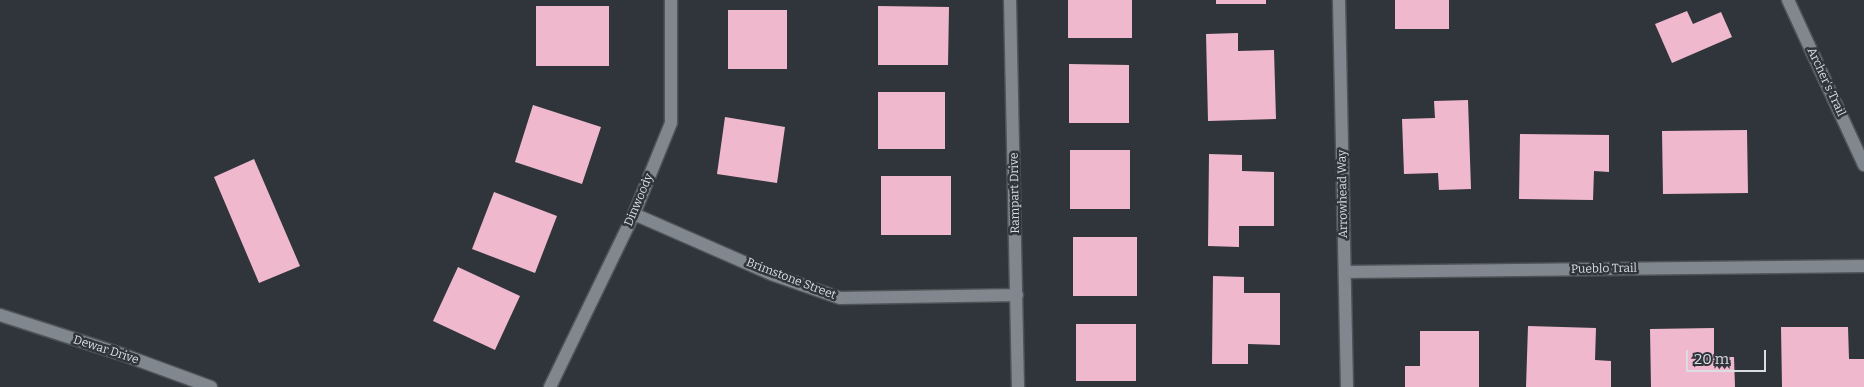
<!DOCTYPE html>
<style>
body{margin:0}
#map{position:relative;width:1864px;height:387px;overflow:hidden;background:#30353c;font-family:Bitter,serif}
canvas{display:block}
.scale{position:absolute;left:1686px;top:350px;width:80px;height:22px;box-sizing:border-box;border:2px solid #dadde2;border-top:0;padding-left:6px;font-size:15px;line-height:18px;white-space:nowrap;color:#dadde2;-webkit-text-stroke:4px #30353c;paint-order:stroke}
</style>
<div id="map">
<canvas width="1864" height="387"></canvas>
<div class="scale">20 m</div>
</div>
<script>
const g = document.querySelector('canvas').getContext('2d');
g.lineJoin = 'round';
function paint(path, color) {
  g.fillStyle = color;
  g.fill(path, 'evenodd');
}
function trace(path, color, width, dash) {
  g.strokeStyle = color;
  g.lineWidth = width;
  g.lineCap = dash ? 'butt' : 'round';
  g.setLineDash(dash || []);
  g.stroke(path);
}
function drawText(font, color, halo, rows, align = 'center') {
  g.font = font + ' Bitter,serif';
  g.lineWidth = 5;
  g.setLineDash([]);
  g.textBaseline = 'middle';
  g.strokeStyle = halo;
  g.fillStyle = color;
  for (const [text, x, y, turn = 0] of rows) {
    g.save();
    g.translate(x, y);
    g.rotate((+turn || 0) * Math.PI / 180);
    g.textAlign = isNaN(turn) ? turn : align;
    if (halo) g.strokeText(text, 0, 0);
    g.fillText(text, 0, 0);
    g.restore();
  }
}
paint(new Path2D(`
 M1068,0H1132V38H1068Z
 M1216,0H1266V4H1216Z
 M1395,0H1449V29H1395Z
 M536,6H609V66H536Z
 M878,6L949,7L948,65H878Z
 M728,10H787V69H728Z
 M1687,11L1693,24L1721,12L1732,37L1672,63L1655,24Z
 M1238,33V51L1274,50L1276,119L1208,121L1206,34Z
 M1069,64L1129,65V123H1069Z
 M878,92H945V149H878Z
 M1468,100L1471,189L1439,190L1438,173L1404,174L1402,119L1435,118L1434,101Z
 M533,105L601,127L582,184L515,162Z
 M725,117L785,127L777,183L717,174Z
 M1747,130L1748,193L1663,194L1662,131Z
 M1520,134L1609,135V172L1594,171L1593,200L1519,199Z
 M1070,150H1130V209H1070Z
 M1209,154L1242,155V171L1274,172V226H1239V247L1208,246Z
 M254,159L300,266L259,283L214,177Z
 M881,176H951V235H881Z
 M494,192L557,216L535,273L472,249Z
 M1073,237H1137V296H1073Z
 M458,267L520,296L495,350L433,321Z
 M1213,276L1244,277V293H1280V345L1248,344V364H1212Z
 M1076,324H1136V381H1076Z
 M1528,326L1596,328L1595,360L1611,361V387H1526Z
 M1781,327H1848L1849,359H1864V387H1782Z
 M1714,328V357H1734L1735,387H1651L1650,329Z
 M1420,331H1479V387H1405V366H1420Z`), '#f0b8cd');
const minor = new Path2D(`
 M1010,0L1018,387
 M1339,0L1347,387
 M1788,0L1864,165
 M634,214L771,274L840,298L1017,295
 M1345,272L1864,266
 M550,387L634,214L671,123V0`);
const tertiary = new Path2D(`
 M0,315L124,355L211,387`);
trace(minor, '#4e5358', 15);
trace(tertiary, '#4e5358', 15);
trace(minor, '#81878f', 12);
trace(tertiary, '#81878f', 12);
drawText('12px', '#dadde2', '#30353c', [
 ["Archer's Trail",1826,82,65],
 ["Rampart Drive",1015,193,-91],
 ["Arrowhead Way",1343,194,-91],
 ["Dinwoody",639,200,-67],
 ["Pueblo Trail",1604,269,-1],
 ["Brimstone Street",791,279,21],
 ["Dewar Drive",106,350,18]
]);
</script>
